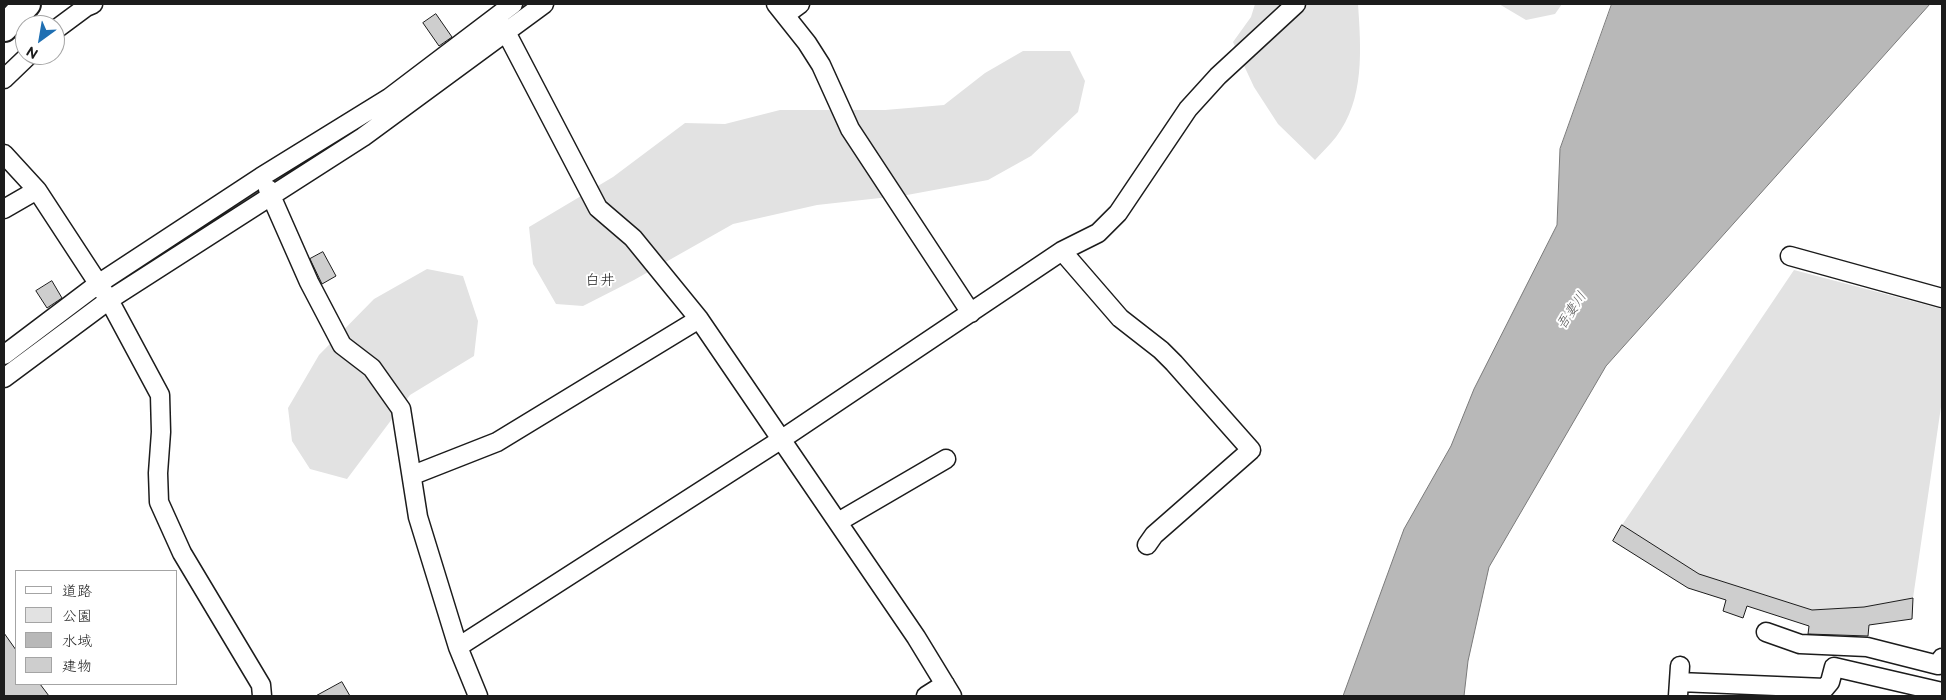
<!DOCTYPE html>
<meta charset="utf-8">
<style>
body{margin:0}
#map{position:relative;width:1946px;height:700px;overflow:hidden;background:#fff;font-family:"Balsamiq Sans","Klee One",sans-serif}
canvas{display:block}
.frame{position:absolute;inset:0;border:5px solid #1c1c1c;pointer-events:none}
.legend{position:absolute;left:15px;top:570px;width:162px;height:115px;box-sizing:border-box;background:#fff;border:1px solid #a4a4a4;margin:0;padding:6px 9px;list-style:none;font-size:15px;color:#1c1c1c}
.legend li{display:flex;align-items:center;gap:10px;height:25px}
.legend b{width:25px;border:1px solid #a4a4a4}
.north{position:absolute;left:15px;top:15px;width:50px;height:50px;box-sizing:border-box;background:#fff;border:1px solid #a4a4a4;border-radius:50%;rotate:212deg;font-size:14px;font-weight:700;line-height:20px;text-align:center;color:#1c1c1c}
.north::after{content:'';display:block;margin:auto;width:18px;height:22px;background:#1f6fb2;clip-path:polygon(50% 0,100% 100%,50% 72%,0 100%)}
</style>
<div id="map">
<canvas width="1946" height="700"></canvas>
<div class="frame"></div>
<ul class="legend">
<li><b style="height:6px;background:#fff"></b>道路</li>
<li><b style="height:14px;background:#e2e2e2"></b>公園</li>
<li><b style="height:14px;background:#b8b8b8"></b>水域</li>
<li><b style="height:14px;background:#cecece"></b>建物</li>
</ul>
<div class="north">N</div>
</div>
<script>
const g = document.querySelector('canvas').getContext('2d');
g.lineJoin = 'round';
function paint(path, color) {
  g.fillStyle = color;
  g.fill(path, 'evenodd');
}
function trace(path, color, width, dash) {
  g.strokeStyle = color;
  g.lineWidth = width;
  g.lineCap = dash ? 'butt' : 'round';
  g.setLineDash(dash || []);
  g.stroke(path);
}
function drawText(font, color, halo, rows, align = 'center') {
  g.font = font + ' "Balsamiq Sans","Klee One",sans-serif';
  g.lineWidth = 4;
  g.setLineDash([]);
  g.textBaseline = 'middle';
  g.strokeStyle = halo;
  g.fillStyle = color;
  for (const [text, x, y, turn = 0] of rows) {
    g.save();
    g.translate(x, y);
    g.rotate((+turn || 0) * Math.PI / 180);
    g.textAlign = isNaN(turn) ? turn : align;
    if (halo) g.strokeText(text, 0, 0);
    g.fillText(text, 0, 0);
    g.restore();
  }
}
paint(new Path2D(`
 M1255,4H1358C1361,49 1365,99 1336,137C1330,145 1322,152 1315,160L1278,124L1254,87L1233,42L1251,17Z
 M1499,4H1562L1555,14L1526,20Z
 M1023,51H1070L1085,81L1078,112L1031,156L988,180L907,195L817,205L733,224L634,280L583,306L556,304L533,264L529,227L613,177L685,123L725,124L780,110H885L944,105L985,73Z
 M427,269L463,276L478,321L474,356L410,395L347,479L310,469L292,441L288,408L319,355L374,299Z
 M1794,270L1942,309V400L1913,598L1864,607L1812,610L1699,574L1622,525Z`), '#e2e2e2');
const water = new Path2D(`
 M1612,4H1930L1606,366L1489,567L1468,661L1464,696H1343L1404,529L1451,446L1474,389L1557,225L1560,149Z`);
paint(water, '#b8b8b8');
trace(water, '#7a7a7a', 1);
trace(new Path2D(`
 M518,10L525,4
 M121,279L218,219L369,120`), '#7a7a7a', 4.5);
const building = new Path2D(`
 M436,14L452,37L439,46L423,23Z
 M323,252L336,276L322,284L310,259Z
 M52,281L62,298L47,308L36,291Z
 M1622,525L1699,574L1812,610L1864,607L1913,598L1912,619L1869,625L1868,636L1808,634L1809,626L1747,606L1743,618L1723,611L1726,600L1688,588L1613,541Z
 M4,633L16,650V684H40L49,696H4Z
 M342,682L350,696H316Z`);
paint(building, '#cecece');
trace(building, '#1c1c1c', 1);
const minor = new Path2D(`
 M776,4L807,43L821,65L850,129L971,313
 M785,15L800,4
 M496,18L506,32L598,208L633,238L699,319L916,637L952,696
 M55,30L86,7L93,4
 M4,79L29,55
 M4,154L37,190L109,300L160,395L161,432L158,473L159,502L182,553L261,685L262,696
 M268,189L309,282L342,345L372,368L401,409L418,517L458,647L478,696
 M4,209L37,190
 M1062,251L1120,318L1161,350L1174,363L1251,450L1154,535L1147,545
 M1790,256L1942,298
 M4,355L98,284L261,177L389,98L513,4
 M4,378L109,300L363,137L544,4
 M413,475L497,442L699,319
 M838,522L946,459
 M1766,632L1800,644L1867,647L1938,665L1942,658
 M458,647L782,439L1062,251L1098,233L1118,213L1188,109L1218,76L1296,4
 M1679,682L1825,688L1830,682L1834,667L1942,692
 M926,696L945,684
 M1678,696L1680,666`);
const highway = new Path2D(`
 M4,28L27,4`);
trace(minor, '#1c1c1c', 21);
trace(highway, '#1c1c1c', 30);
trace(minor, '#fff', 18);
trace(highway, '#fff', 26);
drawText('italic 14px', '#5a5a5a', '#fff', [
 ["吾妻川",1572,311,-56]
]);
drawText('15px', '#1c1c1c', '#fff', [
 ["白井",600,281]
]);
</script>
